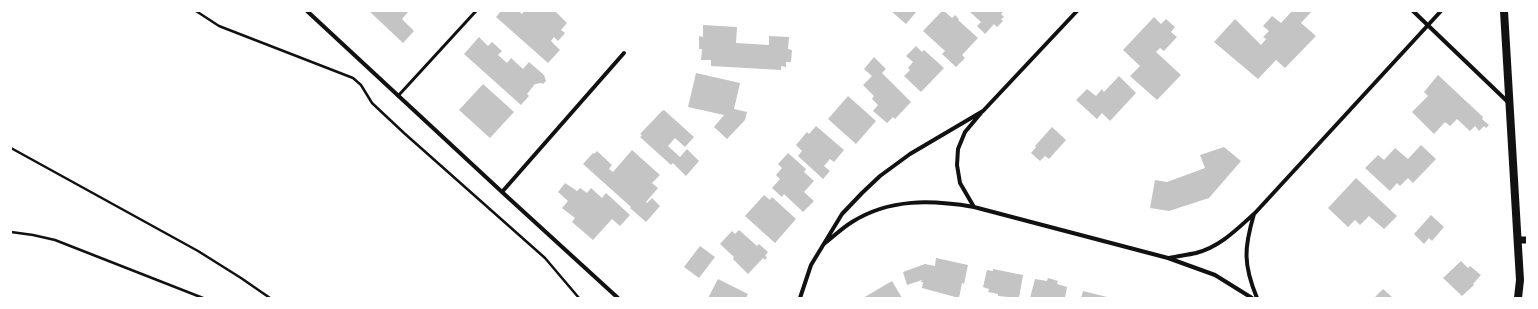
<!DOCTYPE html>
<style>
body{margin:0}
#map{position:relative;width:1538px;height:309px;overflow:hidden;background:#fff;font-family:"Golos Text",sans-serif}
canvas{display:block}
.frame{position:absolute;inset:0;border:12px solid #fff;pointer-events:none}
</style>
<div id="map">
<canvas width="1538" height="309"></canvas>
<div class="frame"></div>
</div>
<script>
const g = document.querySelector('canvas').getContext('2d');
g.lineJoin = 'round';
function paint(path, color) {
  g.fillStyle = color;
  g.fill(path, 'evenodd');
}
function trace(path, color, width, dash) {
  g.strokeStyle = color;
  g.lineWidth = width;
  g.lineCap = dash ? 'butt' : 'round';
  g.setLineDash(dash || []);
  g.stroke(path);
}
paint(new Path2D(`
 M369,11H409L402,19L414,31L403,43Z
 M501,11H519L522,14L524,11H555L567,23L561,30L565,33L558,41L554,37L551,41L560,50L548,63L496,17Z
 M891,11H917L906,24Z
 M942,11H944L952,18L955,15L959,19L958,20L978,38L962,55L965,58L956,67L942,54L945,51L923,31Z
 M969,11H1004L1001,14L1004,17L1001,19L1003,21L997,27L994,24L985,34L977,26L981,22Z
 M1292,11H1312L1301,23L1316,36L1285,68L1276,60L1258,79L1214,42L1235,19L1261,45L1266,39L1263,37L1269,31L1263,26L1272,16L1281,23Z
 M1154,17L1161,24L1166,19L1175,27L1171,32L1177,37L1164,51L1160,48L1156,52L1181,75L1157,100L1130,76L1140,66L1123,50Z
 M703,25L737,27L736,43L769,45V36L789,37L788,49L792,50L791,62H786V67L781,66V70L711,66V60H701L702,49H699V36L703,37Z
 M479,37L488,46L492,42L502,51L498,55L507,63L511,58L523,69L529,62L544,75L546,81L543,84L542,83L535,84L527,94L529,96L521,105L464,54Z
 M916,46L922,52L924,50L944,68L921,92L904,76L910,70L908,68L913,62L906,56Z
 M874,57L886,69L882,73L911,102L895,119L893,117L887,123L873,111L878,105L872,99L874,96L863,85L872,76L864,69Z
 M696,73L740,83L734,109L747,112L745,120L727,139L714,127L724,115L688,107Z
 M1438,75L1483,117L1482,119L1489,125L1486,128L1484,126L1479,131L1475,126L1470,131L1457,119L1450,126L1445,122L1434,134L1412,112L1428,96L1424,92Z
 M1119,76L1136,93L1110,121L1102,113L1097,119L1076,100L1087,89L1096,96L1102,89L1104,92Z
 M483,84L514,112L490,138L459,110Z
 M848,96L876,121L856,144L828,119Z
 M664,110L694,137L685,147L675,138L668,146L680,157L687,149L699,161L686,176L673,163L671,165L640,137L642,135L640,134L662,111Z
 M816,126L844,150L834,162L830,159L824,166L830,171L823,179L798,156L802,151L796,145L807,132L809,134Z
 M1052,127L1066,140L1049,159L1045,156L1040,161L1031,153L1036,147L1035,146Z
 M1421,145L1436,159L1413,183L1408,178L1400,186L1397,183L1390,191L1365,168L1378,155L1384,160L1395,148L1408,159Z
 M1224,147L1241,161L1209,198L1169,211L1150,208L1155,180L1167,182L1205,168L1200,155Z
 M632,150L660,175L652,183L658,188L646,202L647,203L652,198L660,206L646,222L630,208L631,207L583,164L593,153L594,154L597,151L612,165L609,169L613,172Z
 M788,153L806,169L804,172L814,181L804,192L814,201L803,212L784,194L782,197L772,188L780,179L776,175L782,168L778,164Z
 M1356,178L1397,216L1384,229L1369,216L1360,225L1355,220L1348,227L1328,208Z
 M565,183L577,191L580,188L587,193L591,188L602,198L606,193L630,215L620,226L612,219L593,240L572,222L575,218L562,208L568,201L558,192Z
 M764,195L770,200L772,197L796,219L775,243L745,216Z
 M1431,215L1444,227L1432,241L1429,238L1424,244L1414,234Z
 M739,230L757,246L759,244L768,252L765,256L767,257L765,260L763,258L748,274L733,259L734,257L720,244L732,231L735,234Z
 M700,246L715,257L699,278L684,267Z
 M936,258L968,265L964,284L962,283L959,298L922,288L923,282H921L922,280L907,285L903,272L925,264L935,266Z
 M1461,261L1468,268L1470,266L1481,275L1473,284L1474,285L1462,296L1443,278Z
 M993,269L1023,275L1019,298L998,296V294L988,292L989,289L983,287L987,270L993,271Z
 M1048,278L1058,281L1057,284L1067,287L1065,298H1030L1035,279L1047,281Z
 M718,279L748,294L746,298H708Z
 M892,281L902,298H863Z
 M1383,289L1393,298H1374Z
 M1083,291L1107,297V298H1081Z`), '#c4c4c4');
trace(new Path2D(`
 M196,11L219,26L353,78L361,85L372,103L404,133L545,258L579,298
 M11,148L198,251L241,278L270,298
 M11,232L33,235L55,240L203,298`), '#111', 2.5);
trace(new Path2D(`
 M398,96L476,11`), '#111', 3);
trace(new Path2D(`
 M307,11L502,192L618,298
 M1413,11L1509,103
 M502,192L624,53
 M974,207L960,183L957,165L958,149L965,132L981,113
 M1254,214C1244,248 1243,264 1257,298
 M824,244C833,237 842,228 852,222C890,198 932,200 974,207L1168,258L1215,275L1252,298
 M1169,258C1178,256 1187,255 1196,253C1220,247 1237,229 1255,213L1441,11
 M800,298L811,265L842,214L862,193L880,176L910,154L983,111L1077,11`), '#111', 4);
trace(new Path2D(`
 M1518,240H1527`), '#111', 7);
trace(new Path2D(`
 M1504,11L1518,247L1520,280L1518,298`), '#111', 8);
</script>
